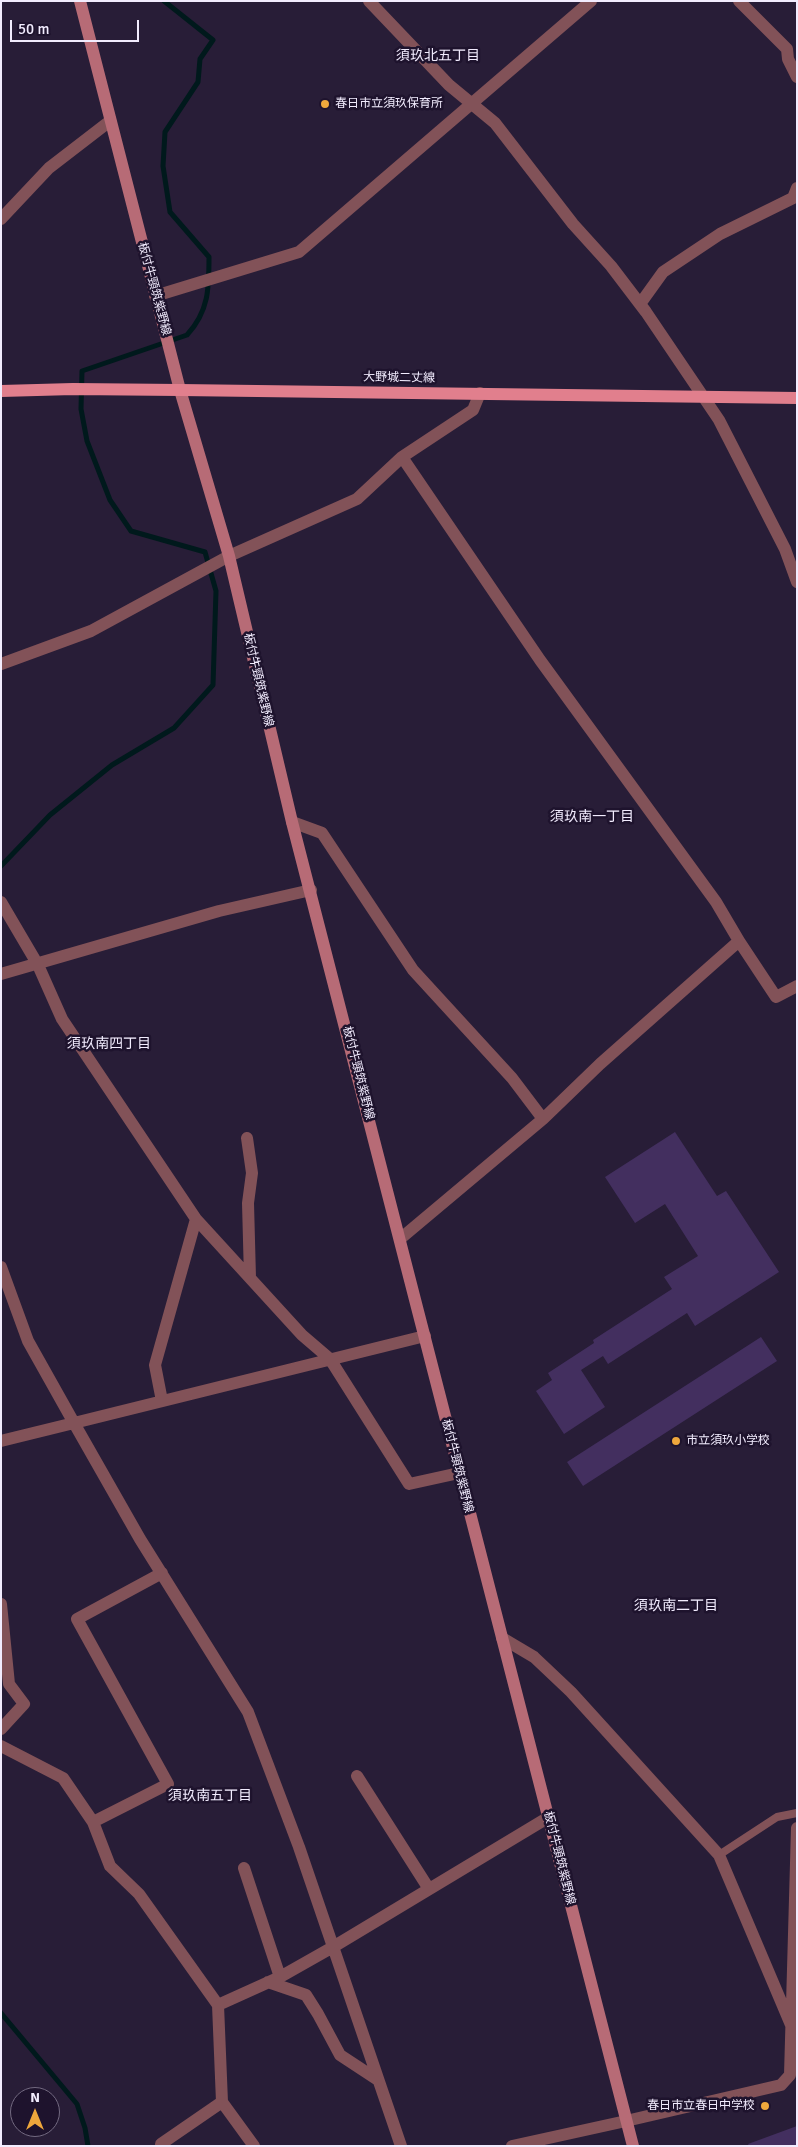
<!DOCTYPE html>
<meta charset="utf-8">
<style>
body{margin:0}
#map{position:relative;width:798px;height:2147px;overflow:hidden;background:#281d37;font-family:Signika,sans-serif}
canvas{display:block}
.frame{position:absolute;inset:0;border:2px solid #f2ecfe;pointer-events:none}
.north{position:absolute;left:10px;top:2087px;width:50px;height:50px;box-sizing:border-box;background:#1e132d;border:1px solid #736a81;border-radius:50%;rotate:0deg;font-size:14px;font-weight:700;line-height:20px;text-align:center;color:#f2ecfe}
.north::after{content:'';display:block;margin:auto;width:18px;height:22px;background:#eea73c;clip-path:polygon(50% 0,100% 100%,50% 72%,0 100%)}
.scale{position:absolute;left:10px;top:20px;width:129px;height:22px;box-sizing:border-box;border:2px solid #f2ecfe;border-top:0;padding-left:6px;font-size:15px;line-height:18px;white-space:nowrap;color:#f2ecfe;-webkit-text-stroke:4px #1e132d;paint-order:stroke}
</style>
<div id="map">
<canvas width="798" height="2147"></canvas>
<div class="frame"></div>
<div class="north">N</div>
<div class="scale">50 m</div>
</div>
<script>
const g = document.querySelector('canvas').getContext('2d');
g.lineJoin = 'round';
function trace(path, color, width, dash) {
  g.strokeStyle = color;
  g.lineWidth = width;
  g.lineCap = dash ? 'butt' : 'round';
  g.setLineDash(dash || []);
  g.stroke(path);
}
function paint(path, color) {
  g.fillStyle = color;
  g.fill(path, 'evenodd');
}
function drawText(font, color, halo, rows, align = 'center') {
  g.font = font + ' Signika,"Noto Sans JP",sans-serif';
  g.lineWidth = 5;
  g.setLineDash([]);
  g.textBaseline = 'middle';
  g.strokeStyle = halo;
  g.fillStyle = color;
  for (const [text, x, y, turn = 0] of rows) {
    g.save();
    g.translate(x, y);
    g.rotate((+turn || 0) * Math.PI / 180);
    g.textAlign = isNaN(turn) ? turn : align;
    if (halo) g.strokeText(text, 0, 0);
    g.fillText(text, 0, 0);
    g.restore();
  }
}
trace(new Path2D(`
 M1,866L50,815L112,765L174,728L213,685L216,591L205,552L131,531L110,500L87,441L81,409L82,371L187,335C209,311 209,288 209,257L170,212L163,166L165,132L198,82L200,59L213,40L164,1
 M1,2013L77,2104L85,2128L88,2146`), '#00191c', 5);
paint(new Path2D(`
 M675,1132L717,1196L726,1191L779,1272L695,1326L687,1313L608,1364L603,1356L581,1370L605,1407L564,1434L536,1391L552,1380L548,1373L594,1343L593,1340L672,1289L664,1277L698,1256L665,1204L635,1223L605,1177Z
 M761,1337L777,1361L583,1486L567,1462Z
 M797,2126V2146H749L748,2144Z`), '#432f5f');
trace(new Path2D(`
 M719,1855L777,1817L797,1813`), '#825258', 8);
trace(new Path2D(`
 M369,1L449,85L495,123L573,224L611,266L646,312L719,420L785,549L797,582
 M739,1L787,49L788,59L797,77
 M1,219L49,168L110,121
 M155,296L299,252L591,1
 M640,304L663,272L720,234L793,198L797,188
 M402,457L473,410L480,393
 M1,664L91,631L229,556L357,499L402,457L540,660L716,902L739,941L776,997L797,986
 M292,822L322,833L413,970L512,1078L543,1119L600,1064L739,941
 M1,902L38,965L62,1019L196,1219L302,1335L330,1359L409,1484L459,1473
 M1,974L219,911L311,890
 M247,1138L252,1173L248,1203L250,1278
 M400,1239L543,1119
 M1,1267L28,1341L74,1423L425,1336
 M162,1401L155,1365L196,1219
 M1,1441L74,1423L140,1539L248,1712L299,1847L401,2146
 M1,1604L9,1684L24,1704L1,1729
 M502,1638L534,1657L571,1692L719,1855L791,2025
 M1,1746L63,1778L93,1822L110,1866L139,1894L218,2005L222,2102L254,2146
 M357,1776L429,1889
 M93,1822L168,1784L77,1619L162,1573
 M244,1868L280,1977
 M268,1982L306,1995L318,2014L340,2055L378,2080
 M218,2005L280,1977L333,1947L549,1817
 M626,2121L781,2085L790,2075L797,1828
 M161,2146V2144L222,2102`), '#825258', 12);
trace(new Path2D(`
 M512,2146L626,2121`), '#825258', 12);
trace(new Path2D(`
 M80,1L180,390L229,556L292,822L633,2146`), '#b76b76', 12);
trace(new Path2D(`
 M1,391L73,389L180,390L797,398`), '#e17f8d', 12);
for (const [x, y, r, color] of [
 [325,104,5,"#eea73c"],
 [676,1441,5,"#eea73c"],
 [765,2106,5,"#eea73c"]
]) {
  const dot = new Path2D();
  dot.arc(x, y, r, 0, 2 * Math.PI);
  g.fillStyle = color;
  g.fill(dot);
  trace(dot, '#1e132d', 2);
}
drawText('12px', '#f2ecfe', '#1e132d', [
 ["春日市立須玖保育所",335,104],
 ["市立須玖小学校",686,1441],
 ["春日市立春日中学校",755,2106,"right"]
], 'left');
drawText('12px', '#f2ecfe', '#1e132d', [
 ["板付牛頸筑紫野線",154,289,75],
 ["大野城二丈線",399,378,1],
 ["板付牛頸筑紫野線",258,680,77],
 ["板付牛頸筑紫野線",358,1073,76],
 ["板付牛頸筑紫野線",457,1466,76],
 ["板付牛頸筑紫野線",559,1858,76]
]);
drawText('14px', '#f2ecfe', '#1e132d', [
 ["須玖北五丁目",438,56],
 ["須玖南一丁目",592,817],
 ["須玖南四丁目",109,1044],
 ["須玖南二丁目",676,1606],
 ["須玖南五丁目",210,1796]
]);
</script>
